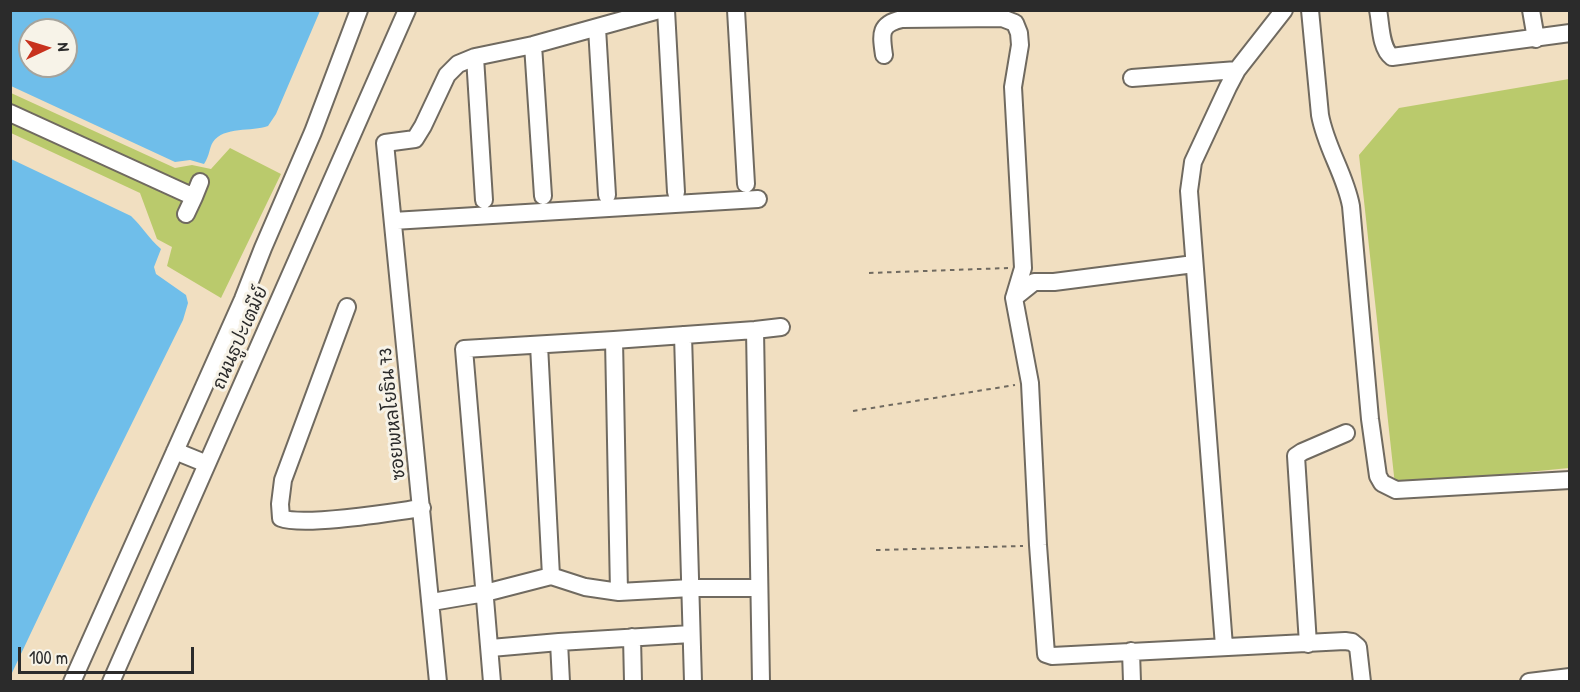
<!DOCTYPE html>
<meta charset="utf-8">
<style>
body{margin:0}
#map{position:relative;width:1580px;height:692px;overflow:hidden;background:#f1dfc1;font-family:"Patrick Hand",sans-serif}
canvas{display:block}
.frame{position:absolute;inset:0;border:12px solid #2b2b2b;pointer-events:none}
.north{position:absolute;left:18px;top:18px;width:60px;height:60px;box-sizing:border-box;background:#f7f3e8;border:2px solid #a5a39c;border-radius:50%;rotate:86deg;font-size:16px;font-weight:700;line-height:24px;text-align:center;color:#2b2b2b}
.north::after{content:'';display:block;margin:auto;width:21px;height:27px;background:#c8321e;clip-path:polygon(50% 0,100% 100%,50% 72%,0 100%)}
.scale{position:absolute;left:18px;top:647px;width:176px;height:27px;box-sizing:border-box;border:3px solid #2b2b2b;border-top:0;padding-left:8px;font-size:18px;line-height:21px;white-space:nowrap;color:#2b2b2b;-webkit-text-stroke:4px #f7f3e8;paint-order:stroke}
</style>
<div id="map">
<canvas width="1580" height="692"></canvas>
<div class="frame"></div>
<div class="north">N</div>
<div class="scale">100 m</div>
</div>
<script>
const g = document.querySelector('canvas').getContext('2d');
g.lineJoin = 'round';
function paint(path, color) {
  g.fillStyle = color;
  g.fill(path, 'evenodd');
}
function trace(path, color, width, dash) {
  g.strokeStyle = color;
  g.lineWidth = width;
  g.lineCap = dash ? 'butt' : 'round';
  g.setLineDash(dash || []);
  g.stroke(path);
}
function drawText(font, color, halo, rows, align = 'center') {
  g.font = font + ' "Patrick Hand","Playpen Sans Thai",sans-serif';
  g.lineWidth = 6;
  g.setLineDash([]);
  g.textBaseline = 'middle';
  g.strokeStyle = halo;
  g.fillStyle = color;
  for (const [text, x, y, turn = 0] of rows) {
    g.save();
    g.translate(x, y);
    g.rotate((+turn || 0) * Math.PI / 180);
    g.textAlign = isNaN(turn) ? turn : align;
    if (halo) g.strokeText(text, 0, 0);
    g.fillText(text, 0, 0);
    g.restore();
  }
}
paint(new Path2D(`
 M1569,79V468L1395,485L1359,155L1399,108Z
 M11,93L175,168L192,165L211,169L230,148L281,174L221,298L167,266L172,247L157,239L140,193L11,133Z`), '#baca6c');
paint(new Path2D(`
 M11,10H320V11L276,114L268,126C252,132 224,126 213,142C209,148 210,155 204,164L190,160L175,162L11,86ZM30,30H66V66H30Z
 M11,159L131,216C142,226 149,239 161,249L154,267L156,274L186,295L188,303L183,320L92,504L11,675Z`), '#6fbeea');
const minor = new Path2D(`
 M666,10L676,192
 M736,10L746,184
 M1310,10L1320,115C1326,148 1345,174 1351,206L1370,419L1378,476L1382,483L1396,490L1570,480
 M1378,10C1381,24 1380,48 1392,57L1570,33
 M1531,10L1536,39
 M597,28L607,195
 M533,45L543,196
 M884,55C881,34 879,24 902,19L1002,18L1015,23L1019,33L1020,45L1013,87L1023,268L1014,298L1034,282H1054L1194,264
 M475,57L484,200
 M1132,78L1237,70
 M10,113L194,197L186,214
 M194,197L200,182
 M393,221L758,199
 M1014,298L1030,383L1038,545L1046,654L1052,656L1345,641L1352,642L1358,647L1362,682
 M347,307L283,480L280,504L281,518C304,527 393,512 422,508
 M755,330L761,682
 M683,335L693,682
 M614,340L619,592
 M539,345L551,576
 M175,451L207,464
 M432,602L485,593L551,576L585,587L619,592L691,588H758
 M632,637L633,682
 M559,642L561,682
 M1308,644L1296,456L1302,452L1346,433
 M1224,646L1189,191L1193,162L1228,87L1237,70L1284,10
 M491,648L559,642L691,634
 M1131,651L1132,682
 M72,682L243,299L263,248L313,132L359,10
 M111,682L407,10
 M438,682L385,143L415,139L423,126L447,75L458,64L475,57L533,45L659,10
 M492,682L464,349L614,340L755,330L781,327
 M1529,682L1570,677`);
trace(minor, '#706a60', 20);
trace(new Path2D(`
 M869,273L1008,268
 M853,411L1015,385
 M876,550L1023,546`), '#706a60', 2, [4.5, 4.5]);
trace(minor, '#fff', 16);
drawText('18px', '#2b2b2b', '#f7f3e8', [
 ["ถนนธูปะเตมีย์",241,338,-66],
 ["ซอยพหลโยธิน 73",393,414,-96]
]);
</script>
